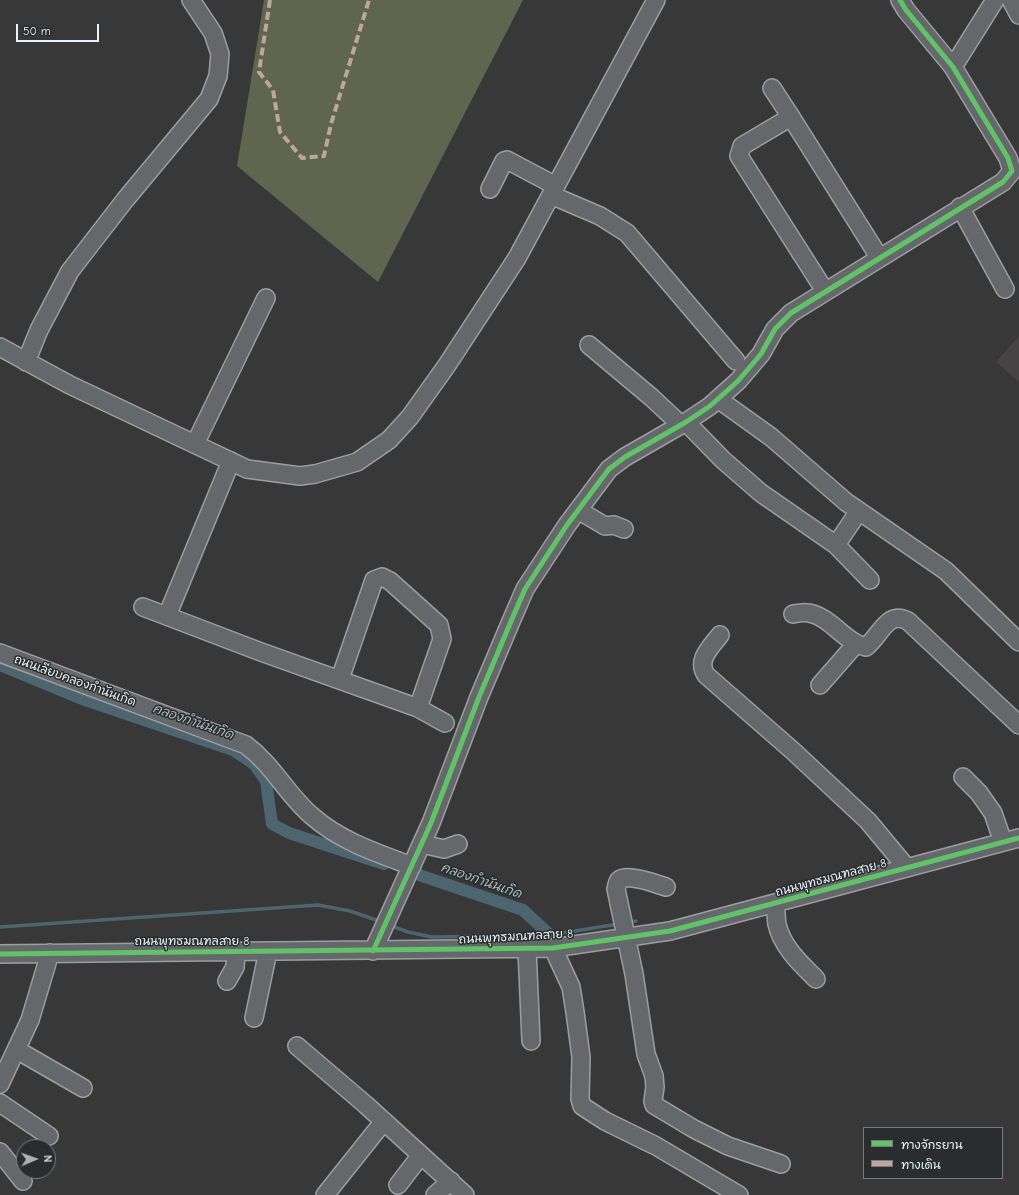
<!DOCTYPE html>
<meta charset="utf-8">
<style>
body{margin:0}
#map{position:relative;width:1019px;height:1195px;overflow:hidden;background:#383838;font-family:"Comic Neue","Playpen Sans Thai",sans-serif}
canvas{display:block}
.legend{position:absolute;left:863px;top:1127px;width:140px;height:52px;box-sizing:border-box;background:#2a2d2e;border:1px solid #767b7f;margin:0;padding:5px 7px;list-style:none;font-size:12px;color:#e8f1f8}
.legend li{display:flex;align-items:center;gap:8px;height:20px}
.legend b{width:20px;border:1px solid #767b7f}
.north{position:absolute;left:16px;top:1139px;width:40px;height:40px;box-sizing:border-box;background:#2a2d2e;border:1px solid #767b7f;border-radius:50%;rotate:88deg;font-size:11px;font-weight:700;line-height:16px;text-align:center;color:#e8f1f8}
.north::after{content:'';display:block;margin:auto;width:14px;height:18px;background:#aab0b5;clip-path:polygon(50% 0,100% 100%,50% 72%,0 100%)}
.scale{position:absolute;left:16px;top:24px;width:83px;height:18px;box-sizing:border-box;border:2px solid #e8f1f8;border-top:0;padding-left:5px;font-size:12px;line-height:14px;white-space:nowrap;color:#e8f1f8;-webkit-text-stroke:3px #2a2d2e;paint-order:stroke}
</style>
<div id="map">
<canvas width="1019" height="1195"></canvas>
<ul class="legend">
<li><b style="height:5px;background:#61c268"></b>ทางจักรยาน</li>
<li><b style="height:5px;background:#c0a59a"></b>ทางเดิน</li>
</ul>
<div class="north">N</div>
<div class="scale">50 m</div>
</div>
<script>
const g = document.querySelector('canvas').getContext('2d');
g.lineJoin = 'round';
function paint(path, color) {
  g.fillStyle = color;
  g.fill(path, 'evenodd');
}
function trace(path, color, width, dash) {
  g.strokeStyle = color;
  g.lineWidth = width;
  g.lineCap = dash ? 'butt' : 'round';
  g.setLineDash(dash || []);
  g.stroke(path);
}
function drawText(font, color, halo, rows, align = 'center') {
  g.font = font + ' "Comic Neue","Playpen Sans Thai",sans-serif';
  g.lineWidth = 3;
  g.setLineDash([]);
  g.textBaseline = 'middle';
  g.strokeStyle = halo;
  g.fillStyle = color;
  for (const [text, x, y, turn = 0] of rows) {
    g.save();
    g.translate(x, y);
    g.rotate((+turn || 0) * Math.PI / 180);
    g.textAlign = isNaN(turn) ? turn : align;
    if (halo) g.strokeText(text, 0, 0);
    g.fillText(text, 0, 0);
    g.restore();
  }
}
paint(new Path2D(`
 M1019,336V382L996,362Z`), '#474244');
paint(new Path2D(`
 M264,0H523L378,282L237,166Z`), '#5e664f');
trace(new Path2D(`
 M629,922L636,921
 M389,925L408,932L432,937L550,935L618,924
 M0,927L318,905L350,911L382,922`), '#4c656e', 3.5);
trace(new Path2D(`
 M0,665L82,699L233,750L254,764L266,781L272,824L289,833L384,864
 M419,875L523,910L550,935`), '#4c656e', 12);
const minor = new Path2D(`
 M1011,0L1019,15
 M953,67L995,0
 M772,88L791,117L742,146L739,156L825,291
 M791,117L879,257
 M490,189L504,161L507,160L556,186
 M551,195L600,216L627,233L736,361
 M960,207L1005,289
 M589,345L651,397L681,425
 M0,347L70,385L247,469L300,476L315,474L357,462L389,440L410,417L447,365L517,258L656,0
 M26,362L39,330L70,271L125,200L209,99L218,76L220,54L213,33L191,0
 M718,399L771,437L846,502L946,571L1019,642
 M686,422L723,460L761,493L836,545L870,580
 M195,444L266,298
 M578,510L605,526L614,525L624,529
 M836,545L859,511
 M143,607L261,652L418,708L445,723
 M793,614C798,613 804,612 809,613C831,617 844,642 866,647C881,635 887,610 908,621L1019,725
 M167,616L231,461
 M720,635C711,647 696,660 706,675L793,751L868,821L907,868
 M0,653L246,745C274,766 287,795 312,816C340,841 377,853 412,866
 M340,679L374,580L382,577L390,581L439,625L442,639L418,708
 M820,685L855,645
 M963,777L979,793L993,813L1003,842
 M422,844L444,849L458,844
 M666,887C657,884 627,873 619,880C617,882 617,886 616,889L634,974L646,1054L654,1076L655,1087L653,1101L654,1105L694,1129L728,1146L781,1164
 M775,903C776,910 776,918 777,924C782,947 801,964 816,979
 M553,948L571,987L575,1012L581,1057L580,1099L582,1106L605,1121L656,1146L739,1195
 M527,949L531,1041
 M373,951L431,823L479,697L512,619L525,589L567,525L609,469L625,457L686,422L710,406L738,381L761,354L775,329L791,313L1003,182L1012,171L1008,158L953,67L906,10L900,0
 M0,954L553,948L670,931L1019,838
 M227,981L235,967L236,952
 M254,1018L268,951
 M297,1046L366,1105L465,1195
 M17,1050L83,1088
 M0,1084L30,1020L50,953
 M0,1103L49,1136
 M0,1152L23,1181
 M398,1185L421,1155
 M325,1195L384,1121
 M435,1195L451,1181`);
trace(minor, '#9c9d9f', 20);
trace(minor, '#65686b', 17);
trace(new Path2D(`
 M270,0L259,72L273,90L280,132L302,158L324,156L331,124L369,0`), '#c0a59a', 4, [8, 4]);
trace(new Path2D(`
 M373,951L431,823L479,697L512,619L525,589L567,525L609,469L625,457L686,422L710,406L738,381L761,354L775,329L791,313L1003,182L1012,171L1008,158L953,67L906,10L900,0
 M0,954L553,948L670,931L1019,838`), '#61c268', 5);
drawText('12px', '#e8f1f8', '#2a2d2e', [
 ["ถนนเลียบคลองกำนันเกิด",75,681,20],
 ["ถนนพุทธมณฑลสาย 8",831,878,-15],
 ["ถนนพุทธมณฑลสาย 8",516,937,-3],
 ["ถนนพุทธมณฑลสาย 8",192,942]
]);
drawText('italic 13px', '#aabbc3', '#2a2d2e', [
 ["คลองกำนันเกิด",193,722,19],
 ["คลองกำนันเกิด",481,881,19]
]);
</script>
